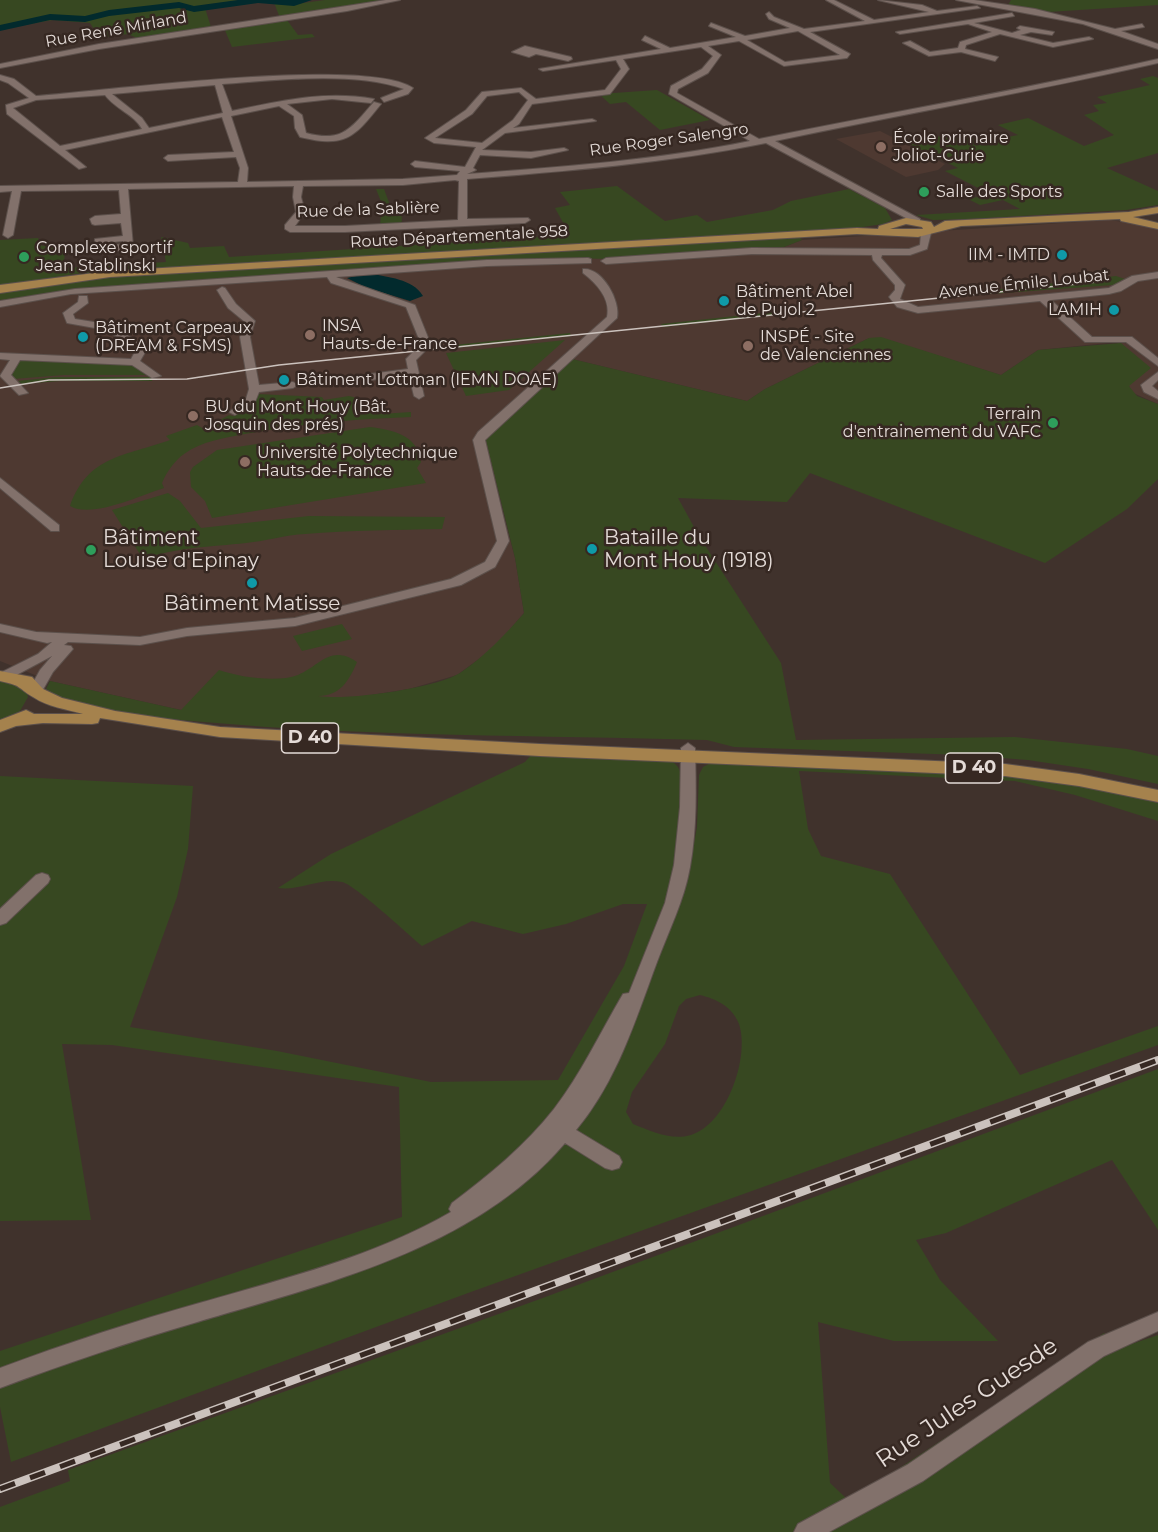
<!DOCTYPE html>
<meta charset="utf-8">
<style>
body{margin:0}
canvas{display:block;background:#40322c}
</style>
<canvas width="1158" height="1532"></canvas>
<script>
const g = document.querySelector('canvas').getContext('2d');
g.lineJoin = 'round';
function paint(path, color) {
  g.fillStyle = color;
  g.fill(path, 'evenodd');
}
function trace(path, color, width, dash) {
  g.strokeStyle = color;
  g.lineWidth = width;
  g.lineCap = dash ? 'butt' : 'round';
  g.setLineDash(dash || []);
  g.stroke(path);
}
function drawText(font, color, halo, rows, align = 'center') {
  g.font = font + ' Montserrat,sans-serif';
  g.lineWidth = 5;
  g.setLineDash([]);
  g.textBaseline = 'middle';
  g.strokeStyle = halo;
  g.fillStyle = color;
  for (const [text, x, y, turn = 0] of rows) {
    g.save();
    g.translate(x, y);
    g.rotate((+turn || 0) * Math.PI / 180);
    g.textAlign = isNaN(turn) ? turn : align;
    if (halo) g.strokeText(text, 0, 0);
    g.fillText(text, 0, 0);
    g.restore();
  }
}
paint(new Path2D(`
 M880,131L945,164L938,170L906,177L836,139Z
 M1109,220L1158,227V404L1131,392L1117,342L1038,350L1001,375L881,338H869L765,389L747,401L572,359L508,413L495,483L515,558L524,613L494,648L457,675L409,689L345,699L283,694L181,710L50,681L0,661V300L83,290L359,269L550,258L629,257L784,247L802,240Z`), '#4e3931');
paint(new Path2D(`
 M0,0H242L204,5L211,27L137,38L128,34L100,38L90,23L53,20L0,29Z
 M273,0L289,5L325,0H393L280,18Z
 M1011,0H1158V5L1048,12L1008,5Z
 M287,20L298,35L312,34L315,37L232,47L224,28Z
 M1153,76L1158,78V153L1107,168L1158,191V205L1126,210L968,219L933,220L916,215L1020,209L1003,200L980,205L968,199L990,194L945,171L958,168L907,143L961,132L983,142L1018,135L998,125L1028,118L1084,146L1114,135L1084,115L1099,111L1093,105L1107,103L1097,97L1150,85L1140,79Z
 M657,90L710,120L660,130L626,102L610,104L599,94Z
 M617,186L665,221L697,215L707,222L773,210L791,201L849,189L885,208L892,220L883,224L856,228L112,271L74,274L0,286V240L38,238L42,246L65,244L64,268L166,262L161,237L188,243L190,248L224,246L229,257L570,235L555,208L570,205L560,192Z
 M376,189H384L390,205H401L402,224L380,226L382,204Z
 M800,238L802,240L784,247L616,259L550,258L359,269L83,290L0,300V291L45,283L122,276Z
 M1116,276L1125,279L1113,285L977,295L974,292Z
 M782,311L784,314L663,327L661,324Z
 M570,333L571,336L435,350L434,347Z
 M881,337L1001,375L1038,350L1121,343L1151,368L1129,386L1137,396L1158,404V479L1127,509L1045,563L810,473L787,502L678,498L699,536L781,663L796,740L1015,737L1127,749L1158,756V784L1088,769L1028,760L963,755L734,747L707,740C539,735 371,737 204,722C161,718 80,714 46,689L50,681L181,710L219,670C239,677 277,683 298,675C320,666 330,644 357,662C349,681 340,696 318,696C347,701 436,688 460,673C485,656 504,636 524,613L515,558L485,437L572,359L747,401L765,389L869,338Z
 M565,340L509,390L466,396L446,353Z
 M18,359L129,363L148,375H64L13,379L9,376Z
 M56,377H153L152,381H60L22,384L18,381Z
 M257,394L322,397L324,400L349,396L377,403L381,414L411,412V417C356,419 300,424 245,434C224,438 202,441 184,454C175,460 166,473 162,483L164,488C141,495 92,519 70,506C88,455 126,456 170,440L166,436L197,425L204,429L229,415L233,416Z
 M370,427C393,430 418,435 421,462L417,468L426,483L212,518L205,501L191,487L190,472L193,467L217,450Z
 M168,493L180,501L201,528L309,516L445,517L442,529C396,530 351,530 305,534C285,535 266,541 246,543C210,547 178,547 143,559L112,510Z
 M342,624L352,639L302,651L293,636Z
 M0,681C12,682 25,684 28,697L20,711L0,722Z
 M533,753L669,759C672,762 677,764 679,769C689,790 674,859 671,883L686,887L697,827L699,775L703,767L717,760L1019,776L1100,789L1158,803V821L1075,795L1015,781L799,771L808,829L821,856L890,874L1020,1075L1158,1026V1045L468,1293L11,1462L0,1407V1351L402,1217L399,1087L112,1045L62,1044L91,1220L0,1221V776L193,786L188,849L177,897L130,1027L277,1051L431,1082L558,1080L624,966L647,904H623L566,924L523,934L472,921L422,946C409,935 354,884 342,882C320,877 300,891 278,888L331,854L525,762ZM700,995C716,999 732,1006 739,1024C750,1057 727,1124 691,1135C671,1141 651,1131 633,1124L626,1112L632,1092L665,1044L679,1006L686,999Z
 M1158,1069V1230L1112,1160L946,1233L916,1240L940,1280L998,1341H894L818,1322L830,1483L846,1498L895,1471L1104,1333L1120,1348L1158,1335V1532H0V1507L70,1481L68,1470L540,1299Z`), '#374821');
paint(new Path2D(`
 M370,273C388,278 412,278 423,296L410,301L365,287L347,278Z`), '#022a2d');
paint(new Path2D(`
 M238,0H312L294,6L258,3L194,12L179,8L109,16L85,22L50,20L0,31V25L50,14L85,16L109,10L179,2L194,6Z`), '#022a2d');
const minor = new Path2D(`
 M386,0H400L347,11L99,49L0,68V64L99,44Z
 M826,0H834L874,20L929,12L878,0L922,5L937,11L977,6L980,8L810,32L850,54L847,58L784,66L739,41L708,46L721,55L708,73L678,89L677,93L759,139C892,112 1026,89 1158,59V63C1031,92 903,114 775,141L920,219V223L917,224L766,143C668,163 567,171 467,179V219L528,218L530,220L525,223L345,232H290L285,229V225L296,212L293,197L294,186L128,189L133,246C125,251 102,254 94,249L95,239L123,236L121,223L95,225L92,224L90,219L95,216L121,214L119,190L21,191L13,235L8,238L3,235L12,191L0,192V186L238,182L240,168L236,157L168,161L164,158L168,155L234,152L222,117L65,150L86,167L79,169L7,114L6,105L29,98L8,83L0,80V75L14,79L36,96C104,91 367,56 413,88L408,94L384,102L381,98L404,89C355,71 275,80 222,84L232,111C279,101 325,90 374,99L371,103L332,99L287,104L302,115L306,133C343,143 351,128 374,102L381,104C354,138 345,148 300,137L295,128L294,116L279,106L231,116L248,168L247,182L403,179L457,175L460,171L415,167L411,164L415,161L465,167L476,147L434,143L425,138L466,110L482,92L521,88L536,99L605,90L621,69L616,60L543,71L539,69L661,49L642,40L645,36L670,48L736,37L709,26L711,23L745,36L790,28L769,19L766,14L769,12L774,17L804,29L865,21ZM798,31L840,55L785,62L747,40ZM701,47L713,56L702,69L671,86L669,94L750,141C658,160 562,167 467,174L476,170L473,168L480,155L531,158L568,150L564,148L531,152L482,150L505,133L596,121L592,119L513,128L519,124L532,104L610,94L629,69L623,59ZM215,85L223,113L149,128L142,118L112,94ZM519,92L528,100L513,120L482,143L435,138L472,114L487,96ZM105,95C115,109 134,114 142,129L60,146L13,108L36,100ZM455,180L459,181L458,220L345,226H295L305,212L301,197L303,186L403,185ZM123,241V244L103,246V243Z
 M956,0H974L1035,9L1115,29L1142,24L1144,27L1121,31L1158,44V49L1083,24Z
 M1012,13L1014,16L974,23L1012,33L1021,30L1017,28L1020,26L1054,32L1052,35L1031,32L1020,35L1053,43L1089,37L1093,39L1053,47L1000,34L966,45L965,49L998,57L995,61L961,52L929,56L903,43L910,41L930,52L958,48L960,42L992,32L968,24L900,34L896,32Z
 M525,46L571,57L572,59L568,61L536,54L529,57L512,52Z
 M926,230L931,233L927,249L910,255H882L881,258L905,285L900,299L918,307L1109,288L1132,276L1158,272V278L1138,281L1121,291L1109,294L1051,300L1092,337H1132L1158,358V366L1126,342H1085L1040,301L918,313L897,307L889,297L895,290V285L873,260L872,255L752,254L606,264L601,261L606,258L752,248L909,249L920,245L921,233Z
 M588,258L591,259V263L487,266L336,277L415,305L431,345L416,360L424,396L419,399L414,396L409,376L370,380L365,377L370,374L408,369L406,359L421,344L406,307L331,283L327,277L71,294L0,307V301L75,289L487,260Z
 M583,269C602,267 621,301 617,318L485,440L509,541L495,567L461,585L295,626L187,636L140,645L68,642L64,645L71,646L73,649L53,672L41,693L36,694L29,690L40,670L52,656L9,679H0V673L38,654L52,642L47,643L0,632V624L36,632L140,637L187,628L295,618L451,579L485,562L497,541L473,440L478,432L607,317C611,299 596,283 583,273Z
 M222,287L225,288L236,304L255,321L250,337L259,385L293,382L298,385L293,388L259,392L255,402L235,415L229,412L246,399L249,389L240,337L245,322L228,308L217,290Z
 M79,296H87L88,303L73,314L75,319L113,325L146,347L147,349L140,361L161,376L152,378L132,365L20,360L11,375L28,393L19,395L0,376L10,360L0,359V353L131,359L136,350L106,330L67,323L63,313L78,302Z
 M1158,372V380L1152,386L1158,391V399L1144,392L1141,385Z
 M0,478L59,525V531H51L0,488Z
 M688,743L695,748C696,788 697,828 690,867C684,901 669,930 657,962C635,1021 617,1081 576,1130L619,1156L622,1162L619,1168L612,1170L605,1168L565,1143C474,1250 323,1284 194,1323C129,1342 64,1364 0,1388V1368C67,1343 135,1321 203,1302C287,1278 375,1256 451,1212L449,1209L452,1203C489,1175 525,1146 554,1109C581,1074 600,1033 623,994L629,993L665,903L674,865L680,807L681,748Z
 M42,873L48,875L50,879L48,883L6,923L0,925V909L36,875Z
 M1158,1312V1331L1104,1356L923,1481L829,1532H794L798,1524L907,1465L1088,1342Z`);
const major = new Path2D(`
 M1158,207V213L1133,217L1158,223V229L1121,221L1120,219L961,226L918,237L857,234L110,277L0,293V285L110,271L857,228L878,229L879,226L906,218L931,222L934,227L945,221L1129,212ZM906,224L922,227L923,229H890Z
 M0,671L32,677L43,689L62,698L115,711L220,727L540,744L1005,764L1079,774L1158,790V802L1079,786L1005,776L540,756L220,737L100,718L98,723L92,724L43,723L16,726L0,732V720L26,710L34,714H83C66,709 48,707 33,697C16,687 23,686 0,681Z`);
trace(minor, '#5c504b', 2);
trace(major, '#5c504b', 2);
paint(minor, '#82716b');
paint(major, '#a5824d');
trace(new Path2D(`
 M0,388L49,380L187,379L279,365L1107,281`), '#cbc2bd', 1.5);
const rail = new Path2D(`
 M0,1489L1158,1060`);
trace(rail, '#cbc2bd', 8);
trace(rail, '#362822', 5, [16]);
for (const [x, y, r, color] of [
 [881,147,6,"#8d6e63"],
 [924,192,6,"#2e9e5b"],
 [1062,255,6,"#0f9aa8"],
 [24,257,6,"#2e9e5b"],
 [724,301,6,"#0f9aa8"],
 [1114,310,6,"#0f9aa8"],
 [310,335,6,"#8d6e63"],
 [83,337,6,"#0f9aa8"],
 [748,346,6,"#8d6e63"],
 [284,380,6,"#0f9aa8"],
 [193,416,6,"#8d6e63"],
 [1053,423,6,"#2e9e5b"],
 [245,462,6,"#8d6e63"],
 [592,549,6,"#0f9aa8"],
 [91,550,6,"#2e9e5b"],
 [252,583,6,"#0f9aa8"]
]) {
  const dot = new Path2D();
  dot.arc(x, y, r, 0, 2 * Math.PI);
  g.fillStyle = color;
  g.fill(dot);
  trace(dot, '#362822', 2);
}
drawText('16px', '#e4dbd7', '#362822', [
 ["Rue René Mirland",116,30,-10],
 ["Rue Roger Salengro",669,140,-8],
 ["Rue de la Sablière",368,210,-2],
 ["Route Départementale 958",459,237,-3],
 ["Avenue Émile Loubat",1024,284,-6]
]);
drawText('16px', '#e4dbd7', '#362822', [
 ["École primaire",893,138],
 ["Joliot-Curie",893,156],
 ["Salle des Sports",936,192],
 ["Complexe sportif",36,248],
 ["Jean Stablinski",36,266],
 ["IIM - IMTD",1050,255,"right"],
 ["Bâtiment Abel",736,292],
 ["de Pujol 2",736,310],
 ["LAMIH",1102,310,"right"],
 ["INSA",322,326],
 ["Hauts-de-France",322,344],
 ["Bâtiment Carpeaux",95,328],
 ["(DREAM & FSMS)",95,346],
 ["INSPÉ - Site",760,337],
 ["de Valenciennes",760,355],
 ["Bâtiment Lottman (IEMN DOAE)",296,380],
 ["BU du Mont Houy (Bât.",205,407],
 ["Josquin des prés)",205,425],
 ["Terrain",1041,414,"right"],
 ["d'entrainement du VAFC",1041,432,"right"],
 ["Université Polytechnique",257,453],
 ["Hauts-de-France",257,471]
], 'left');
for (const [x, y, w] of [
 [310,738,57],
 [974,768,57]
]) {
  const box = new Path2D();
  box.roundRect(x - w / 2, y - 15, w, 30, 4.5);
  g.fillStyle = '#362822';
  g.fill(box);
  trace(box, '#e4dbd7', 1.5);
}
drawText('bold 18px', '#e4dbd7', null, [
 ["D 40",310,738],
 ["D 40",974,768]
]);
drawText('20px', '#e4dbd7', '#362822', [
 ["Bâtiment",103,538],
 ["Louise d'Epinay",103,561],
 ["Bataille du",604,538],
 ["Mont Houy (1918)",604,561],
 ["Bâtiment Matisse",252,604,"center"]
], 'left');
drawText('24px', '#e4dbd7', '#362822', [
 ["Rue Jules Guesde",967,1403,-34]
]);
</script>
